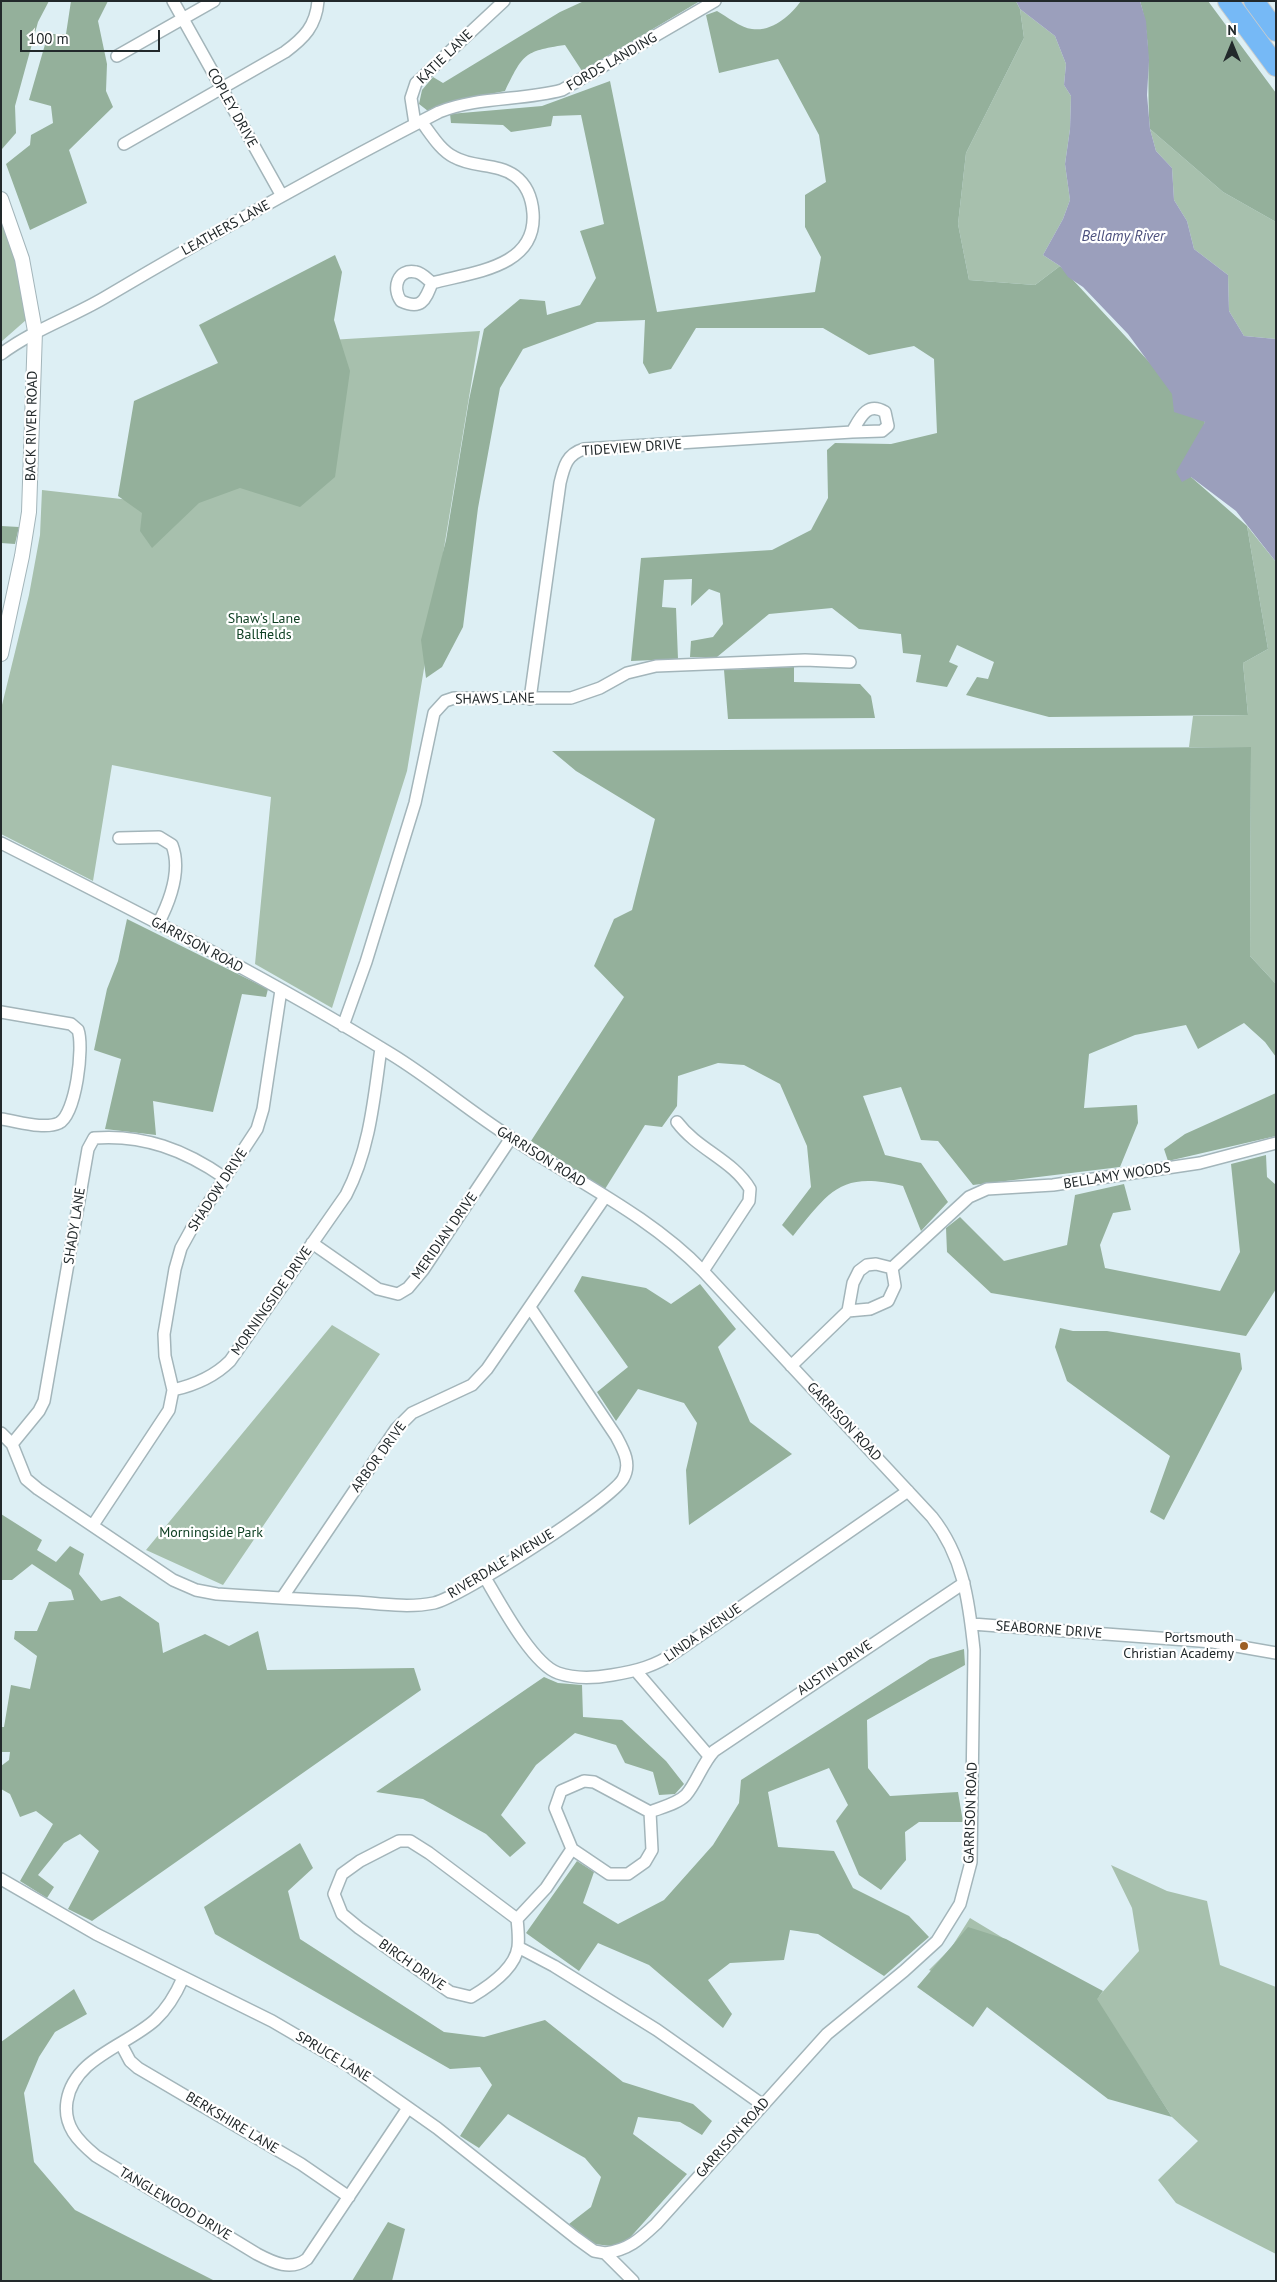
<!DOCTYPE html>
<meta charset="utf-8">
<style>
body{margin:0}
#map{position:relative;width:1277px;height:2282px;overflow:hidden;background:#ddeff4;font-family:"PT Sans",sans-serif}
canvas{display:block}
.frame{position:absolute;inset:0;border:2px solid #22292b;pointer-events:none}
.north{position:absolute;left:1207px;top:20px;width:50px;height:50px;-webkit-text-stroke:4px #fff;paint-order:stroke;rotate:0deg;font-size:14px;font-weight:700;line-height:20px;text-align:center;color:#22292b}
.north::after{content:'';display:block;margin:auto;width:18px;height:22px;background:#22292b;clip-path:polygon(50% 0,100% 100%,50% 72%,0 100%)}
.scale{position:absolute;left:20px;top:30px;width:140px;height:22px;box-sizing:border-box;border:2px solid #22292b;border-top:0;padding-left:6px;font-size:15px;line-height:18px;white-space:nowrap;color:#22292b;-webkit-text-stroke:4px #fff;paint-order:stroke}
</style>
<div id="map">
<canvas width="1277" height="2282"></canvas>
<div class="frame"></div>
<div class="north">N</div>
<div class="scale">100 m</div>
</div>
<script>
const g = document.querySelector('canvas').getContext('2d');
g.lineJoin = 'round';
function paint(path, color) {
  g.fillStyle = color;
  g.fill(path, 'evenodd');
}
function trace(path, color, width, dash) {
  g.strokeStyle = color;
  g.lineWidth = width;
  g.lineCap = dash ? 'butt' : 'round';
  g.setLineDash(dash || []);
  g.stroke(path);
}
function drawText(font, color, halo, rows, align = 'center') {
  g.font = font + ' "PT Sans",sans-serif';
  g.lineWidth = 4.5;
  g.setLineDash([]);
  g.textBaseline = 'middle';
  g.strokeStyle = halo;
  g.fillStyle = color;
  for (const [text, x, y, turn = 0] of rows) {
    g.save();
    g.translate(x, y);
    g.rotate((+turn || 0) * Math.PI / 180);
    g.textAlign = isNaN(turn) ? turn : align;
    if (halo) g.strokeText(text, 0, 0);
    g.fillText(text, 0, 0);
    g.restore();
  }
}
paint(new Path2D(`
 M1020,9L1055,36L1066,64L1064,85L1071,96L1070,129L1065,164L1070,200L1063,219L1043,255L1060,266L1035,285L969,280L958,224L966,153L1024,38Z
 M1150,129L1223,192L1276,222V339L1244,336L1229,311L1228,275L1194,249L1187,221L1174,200L1172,168L1156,151Z
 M1,220L14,256L26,320L1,342Z
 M480,331L407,771L332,1008L255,964L271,797L112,765L93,881L1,834V709L29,595L40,535L42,490L130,500L330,340Z
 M1247,526L1276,562V984L1250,956L1251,747H1189L1193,716L1248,715L1243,663L1268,649Z
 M332,1325L380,1354L223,1585L146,1550Z
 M1111,1865L1167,1891L1207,1901L1220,1965L1276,1987V2254L1176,2203L1158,2180L1198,2141L1172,2117L1143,2072L929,1970L951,1948L970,1918L1099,1996L1139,1951L1132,1908Z`), '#a7c0ad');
paint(new Path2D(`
 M1,1H49L38,22L15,106L16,133L2,149Z
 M71,1H108L98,21L107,64L106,91L113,107L69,150L87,203L30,230L6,164L30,145L31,135L53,123L51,106L29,100L48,34H66Z
 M584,1H700L582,71L565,45C523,51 523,55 505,91L459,100L428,111L419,104L422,90L433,77L443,83L560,12Z
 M801,1H1016L1020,9L1024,38L966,153L958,224L969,280L1035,285L1060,266L1205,422L1191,477L1247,526L1268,649L1243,663L1248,715L1049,717L966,695L977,677L988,679L994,662L957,645L949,662L958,666L947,687L916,682L921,655L903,653L901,634L859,629L832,608L769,614L717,657H690L691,641L713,637L723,624L720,593L709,589L691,606L692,579L664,580L662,607L676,608L678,659L631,661L641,558L772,550L811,530L828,498L827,450L835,443L891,444L937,433L934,359L914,346L869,355L823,328H696L671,369L649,374L643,363L645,320L597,322L523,349L500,388L478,508L463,627L442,667L426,678L421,640L446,540L469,400L484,329L520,299L545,301L547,315L580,305L596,278L580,231L604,224L581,115L553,116L551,126L511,132L503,125L451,123L450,114L542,106L610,81L657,312L815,292L821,257L805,227V195L826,182L819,135L778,59L719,73L706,15L717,11C726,16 741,28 752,29C772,32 790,16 801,1Z
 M1140,1H1208L1276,93V222L1223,192L1150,129C1146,86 1153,43 1140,1Z
 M335,255L342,272L334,320L350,371L335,477L300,507L240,488L199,503L152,548L140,531L142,513L118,496L134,401L218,363L199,325Z
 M1,526L19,527L15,544L1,543Z
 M794,667V682L860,684L871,696L875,718L728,719L724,670Z
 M1251,747L1250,956L1276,984V1057L1265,1042L1244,1023L1198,1049L1186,1025L1135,1035L1089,1054L1084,1108L1137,1105L1138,1123L1120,1167L973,1185L938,1141L921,1140L901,1087L863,1096L885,1155L921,1163L948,1202L921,1231L903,1186C840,1171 830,1191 793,1236L782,1225L811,1187L807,1146L780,1084L744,1065L718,1063L678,1076L677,1106L662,1127L645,1125L605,1189L531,1141L624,997L594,966L614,919L632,910L655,819L576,771L552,751Z
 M127,919L268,989L266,997L242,994L213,1112L153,1101L156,1135L105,1129L121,1059L94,1050L107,989L118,961Z
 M1276,1093V1136L1168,1161L1164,1149L1185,1134Z
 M1266,1155L1267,1177L1276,1185V1289L1246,1336L991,1293L947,1252L946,1228L960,1217L1004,1261L1067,1245L1075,1195L1124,1184L1131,1210L1113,1213L1100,1245L1105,1268L1220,1291L1240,1252L1231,1164Z
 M582,1276L646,1288L671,1304L700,1284L736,1329L718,1347L750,1422L792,1454L689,1525L686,1470L697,1423L684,1403L638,1389L616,1421L597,1392L628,1367L574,1291Z
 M1060,1328L1073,1331H1107L1240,1353L1242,1369L1164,1520L1150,1512L1170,1456L1067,1381L1055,1347Z
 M1,1514L42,1540L37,1550L56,1562L70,1546L84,1554L79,1574L101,1601L120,1596L159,1623L163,1653L205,1634L229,1646L258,1631L267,1670L414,1668L421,1690L92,1921L68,1909L99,1851L80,1834L64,1843L38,1875L54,1887L47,1898L20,1881L53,1824L36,1811L20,1817L10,1794L1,1789V1766L9,1760L10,1752H1V1727H4L11,1685L30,1689L37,1656L14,1639L15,1631H37L49,1602L74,1600L71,1590L32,1564L12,1580H1Z
 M964,1649L965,1665L867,1720L868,1768L890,1796L958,1792L963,1822H919L905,1832L906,1860L881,1890L859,1875L836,1821L848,1805L829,1768L768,1792L778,1847L834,1851L853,1888L909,1916L929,1937L884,1976L818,1934L790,1930L784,1960L730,1963L708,1980L732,2014L723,2028L649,1965L598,1943L579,1971L526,1933L577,1861L594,1872L583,1903L618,1924L664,1900L713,1845L739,1803L741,1780L930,1659Z
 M544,1677L558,1683L582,1685L583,1717L622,1720L666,1761L684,1784L675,1794L659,1795L653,1772L625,1763L616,1745L575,1733L536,1765L501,1815L526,1843L510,1857L486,1834L423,1799L376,1792Z
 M300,1843L313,1868L288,1891L300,1939L444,2032L484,2037L545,2020L623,2082L693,2104L712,2121L702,2135L680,2122L638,2117L633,2134L687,2174L627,2241L611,2246L594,2244L569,2224L591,2207L601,2177L585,2158L508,2114L479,2148L460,2136L492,2085L480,2067L450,2069L215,1934L204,1907Z
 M968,1927L1006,1939L1103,1991L1097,1999L1172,2117L1108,2099L987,2007L973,2027L917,1987Z
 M74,1989L87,2014L55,2032L39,2057L24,2093L34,2162L75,2210L215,2281H1V2042Z
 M388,2222L405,2229L392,2281H352Z`), '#94b09b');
paint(new Path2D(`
 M1016,1H1140L1146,21L1149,60L1147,95L1150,129L1156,151L1172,168L1174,200L1187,221L1194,249L1228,275L1229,311L1244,336L1276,339V562L1236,511L1191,477L1182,482L1176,472L1205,422L1174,412L1172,394L1128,334L1083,287L1068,277L1060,266L1043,255L1063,219L1070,200L1065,164L1070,129L1071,96L1064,85L1066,64L1055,36L1020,9Z`), '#9b9fbc');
const minor = new Path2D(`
 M173,1L282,196
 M117,56L214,1
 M421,121C431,134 440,150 454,157C473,168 497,163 515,176C527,185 532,199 533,213C537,268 472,272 432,283C427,279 422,273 416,272C397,268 392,289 401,301C421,310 425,301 432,283
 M415,124L411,98L416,83L504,1
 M124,144L285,52C304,38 316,26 318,1
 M1,354C33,330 70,318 104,298C214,233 326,170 439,112C479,96 522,101 562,90L715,1
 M530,699L560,483C564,466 567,454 584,449L852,432C860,418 867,401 885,412L888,426L882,431L852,432
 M119,838L159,837L172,845C182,871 170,901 158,924
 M1,843C133,910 265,976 391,1054C432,1079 469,1111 510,1137C574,1180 649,1215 703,1271L932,1517C963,1556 969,1601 974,1650L971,1862L960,1904L937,1941L904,1971L827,2034L656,2224C639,2240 628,2250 605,2253
 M1,1012L71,1024L78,1030C84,1047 76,1114 59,1123C44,1130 17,1121 1,1119
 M343,1026L366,962L415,803L434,713L445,701L454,698H571L600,688L627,673L656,666L805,660L850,662
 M677,1122C698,1150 733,1160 750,1189L749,1201L703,1271
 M312,1243L378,1289L398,1294L408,1288L423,1270L511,1138
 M892,1268L969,1197L987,1189L1053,1185L1200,1163L1276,1143
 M791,1366L848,1311L853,1283L859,1271L867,1265L876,1264L892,1268L895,1286L888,1301L870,1309L848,1311
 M173,1390C195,1385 214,1377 230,1361L346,1195C370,1149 374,1098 381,1048
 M1,1433L12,1444L26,1479L38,1489L173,1580L196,1590L217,1594C264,1597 311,1600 358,1602C382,1604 409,1608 434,1603C461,1597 610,1501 623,1479C632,1464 623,1449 616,1436L531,1309
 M12,1444L39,1411L44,1401L88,1149L94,1138C143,1134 185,1150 225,1178
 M93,1525L169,1410L173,1390L165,1356L164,1334L175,1269L181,1248L192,1228L257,1129L263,1109L281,990
 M484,1576C499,1601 532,1664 558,1673C575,1679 595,1678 612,1675C637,1671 655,1666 676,1652L908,1491
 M282,1598L396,1429L412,1413L472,1385L487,1369L605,1197
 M972,1624L1213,1642L1276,1653
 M636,1671L709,1756
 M650,1812L652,1850L645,1862L628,1874H609L572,1849L555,1808L561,1791L584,1781L594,1782L650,1812C662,1807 677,1804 686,1795C697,1782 702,1764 714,1751L964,1583
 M399,1841H410L429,1853L517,1919C518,1928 519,1938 518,1947C515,1969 488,1987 471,1997L450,1992L359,1928L342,1914L334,1894L342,1874L360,1861Z
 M1,1879L96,1934L272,2021L349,2066L437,2128L576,2238L594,2251L605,2253L633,2281
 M517,1919L546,1888L572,1849
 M518,1947L554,1966L657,2030L763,2105
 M183,1978C176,1994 168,2008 155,2020C126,2046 74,2058 67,2101C63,2126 78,2141 96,2156L257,2254C274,2263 291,2271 307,2259L408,2108
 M121,2044L130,2061L138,2068L301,2164L349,2197`);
const tertiary = new Path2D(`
 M1,199L22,259L35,331L29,512L22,556L1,654`);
const motorway = new Path2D(`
 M1228,1L1276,66
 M1254,1L1276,31`);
trace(minor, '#a3b5ba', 14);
trace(tertiary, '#a3b5ba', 16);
trace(motorway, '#cacccc', 22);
trace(minor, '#fff', 11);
trace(tertiary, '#fff', 14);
trace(motorway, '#76b9f6', 20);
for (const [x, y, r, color] of [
 [1244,1646,5,"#9d5f25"]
]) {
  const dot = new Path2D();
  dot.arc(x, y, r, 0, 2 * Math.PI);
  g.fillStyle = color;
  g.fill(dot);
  trace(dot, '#fff', 2);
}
drawText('14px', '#22292b', '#fff', [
 ["KATIE LANE",445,57,-44],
 ["FORDS LANDING",612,62,-30],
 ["COPLEY DRIVE",232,108,61],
 ["LEATHERS LANE",226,228,-29],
 ["BACK RIVER ROAD",32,426,-89],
 ["TIDEVIEW DRIVE",632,448,-4],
 ["SHAWS LANE",495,699,-1],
 ["GARRISON ROAD",197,945,28],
 ["GARRISON ROAD",541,1157,32],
 ["BELLAMY WOODS",1117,1176,-9],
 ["SHADOW DRIVE",218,1190,-57],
 ["SHADY LANE",75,1226,-81],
 ["MERIDIAN DRIVE",445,1236,-55],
 ["MORNINGSIDE DRIVE",272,1301,-55],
 ["GARRISON ROAD",844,1422,47],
 ["ARBOR DRIVE",379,1457,-54],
 ["RIVERDALE AVENUE",501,1564,-31],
 ["SEABORNE DRIVE",1049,1630,4],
 ["LINDA AVENUE",703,1633,-35],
 ["AUSTIN DRIVE",835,1668,-34],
 ["GARRISON ROAD",971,1813,-88],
 ["BIRCH DRIVE",412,1965,35],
 ["SPRUCE LANE",333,2057,31],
 ["BERKSHIRE LANE",232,2123,31],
 ["GARRISON ROAD",733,2138,-48],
 ["TANGLEWOOD DRIVE",175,2204,31]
]);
drawText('14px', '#104124', '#fff', [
 ["Shaw’s Lane",264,619],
 ["Ballfields",264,635],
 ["Morningside Park",211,1533]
]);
drawText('14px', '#22292b', '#fff', [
 ["Portsmouth",1234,1638],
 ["Christian Academy",1234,1654]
], 'right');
drawText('italic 15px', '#4c507d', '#fff', [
 ["Bellamy River",1123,237]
]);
</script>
